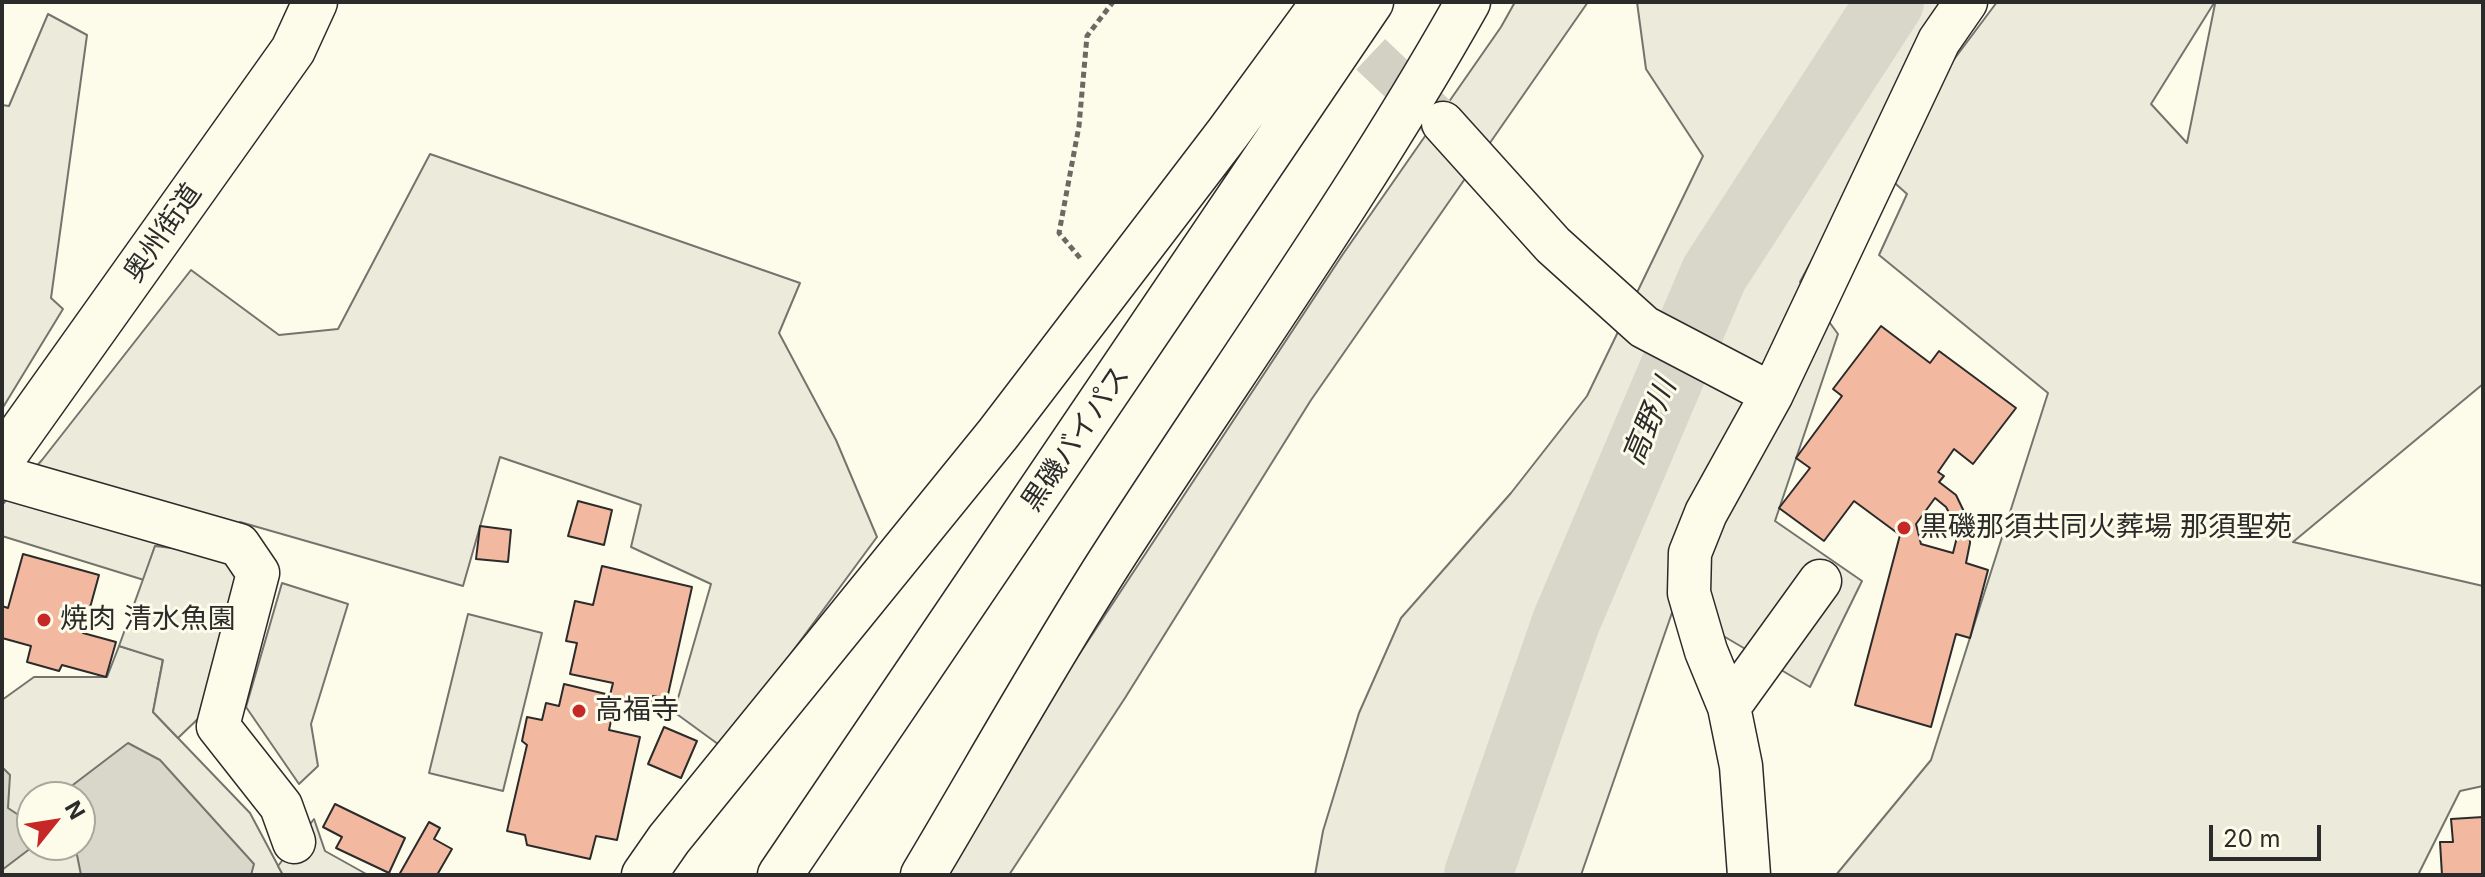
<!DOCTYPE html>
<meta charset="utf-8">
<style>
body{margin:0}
#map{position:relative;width:2485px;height:877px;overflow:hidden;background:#fdfbea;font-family:Inter,sans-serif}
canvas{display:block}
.frame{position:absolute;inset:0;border:4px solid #2b2b2b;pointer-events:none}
.north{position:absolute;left:16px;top:781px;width:80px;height:80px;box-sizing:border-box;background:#fdfbea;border:2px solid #a9a89e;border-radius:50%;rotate:60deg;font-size:22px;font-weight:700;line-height:32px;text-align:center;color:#2b2b2b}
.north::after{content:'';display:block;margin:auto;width:28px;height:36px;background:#c62828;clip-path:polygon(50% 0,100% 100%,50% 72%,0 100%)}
.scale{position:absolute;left:2209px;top:825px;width:112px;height:36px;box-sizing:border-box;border:4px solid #2b2b2b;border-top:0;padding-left:10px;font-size:24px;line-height:28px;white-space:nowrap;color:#2b2b2b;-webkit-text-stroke:6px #fdfbea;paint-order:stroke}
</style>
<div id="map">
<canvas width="2485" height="877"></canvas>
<div class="frame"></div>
<div class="north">N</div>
<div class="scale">20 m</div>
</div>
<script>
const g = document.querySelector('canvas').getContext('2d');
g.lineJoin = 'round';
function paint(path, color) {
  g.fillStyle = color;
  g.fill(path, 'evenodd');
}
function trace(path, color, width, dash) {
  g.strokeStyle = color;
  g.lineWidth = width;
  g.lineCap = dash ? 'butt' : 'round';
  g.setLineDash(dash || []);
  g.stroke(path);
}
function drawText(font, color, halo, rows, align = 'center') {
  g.font = font + ' Inter,"Noto Sans JP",sans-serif';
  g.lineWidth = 6;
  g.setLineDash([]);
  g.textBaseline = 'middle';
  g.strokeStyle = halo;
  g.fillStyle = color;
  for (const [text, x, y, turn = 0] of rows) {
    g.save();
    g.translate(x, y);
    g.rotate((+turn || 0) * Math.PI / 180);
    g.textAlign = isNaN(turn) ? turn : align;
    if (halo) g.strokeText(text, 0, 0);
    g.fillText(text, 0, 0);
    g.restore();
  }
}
const green = new Path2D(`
 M1515,2H1588L1311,400L1125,698L1009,875H943L1022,741L1343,254L1501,27Z
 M1637,2H1951L1800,282L1838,334L1775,521L1862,581L1810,687L1674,607L1581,875H1315L1323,831L1359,713L1401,618L1511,493L1587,396L1703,156L1646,69Z
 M1997,2H2483V384L2293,542L2483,586V786L2460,791L2418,875H1836L1931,760L2048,393L1879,255L1907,194L1887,176L1943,74ZM2214,3L2215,4L2187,143L2151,104Z
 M48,14L87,35L51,298L63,309L2,409V105L9,106Z
 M430,154L800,283L779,333L836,440L877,537L722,747L674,712L711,584L631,547L641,505L500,457L463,586L240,522L220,554L155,546L144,580L2,536V505L42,460L191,270L279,335L338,329Z
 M282,583L348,604L311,724L318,766L299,784L246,707Z
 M468,614L542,633L503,791L429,773Z
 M119,646L163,659L153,712L250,813L283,875H2V700L34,677H107ZM32,797H80V845H32Z`);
paint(green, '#ecebdb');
trace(green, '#74746e', 2);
const parking = new Path2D(`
 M155,546L220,554L241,580L203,714L178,738L153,712L163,660L119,646Z
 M314,819L325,851L368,875H283L278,866Z`);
paint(parking, '#eceadb');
trace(parking, '#74746e', 2);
const water = new Path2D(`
 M128,743L160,760L254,864L251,875H81L75,845H80V797H57Z
 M2,767L10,775L8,808L20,816L31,848L2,870Z`);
paint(water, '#d8d7c9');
trace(water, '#74746e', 2);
trace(new Path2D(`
 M1478,875L1566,622L1714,274L1890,2`), '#d8d7c9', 68);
const building = new Path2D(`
 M1881,326L1930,363L1939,351L2016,408L1973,464L1954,449L1938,472L1944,476L1939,482L1956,495L1969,522L1970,543L1966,563L1988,570L1970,638L1956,634L1931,727L1855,705L1900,535L1854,501L1824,541L1779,508L1810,468L1796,458L1842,396L1833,389ZM1935,498L1946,507L1954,522L1957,537L1953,553L1921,544L1916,524Z
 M578,501L612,510L604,545L568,536Z
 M480,526L511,530L508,562L476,559Z
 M23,554L99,575L83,633L116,642L106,677L62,665L59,671L27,662L31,646L2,638V606L8,608Z
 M602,566L692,587L667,699L653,696L647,721L633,718L636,701L616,697L609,730L640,737L617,840L596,836L590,859L527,845L525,835L507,831L527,745L522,741L527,717L542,720L546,703L559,706L564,684L610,695L613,683L570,674L577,643L566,641L575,601L593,605Z
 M664,727L697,741L681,778L648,764Z
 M335,804L405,838L389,873L336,848L342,837L323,827Z
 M2483,817V875H2442L2440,842H2453L2451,819Z
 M429,822L440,828L434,839L452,849L437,875H399Z`);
paint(building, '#f2b8a0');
trace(building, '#2b2b2b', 2);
trace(new Path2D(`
 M1325,11L1440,120`), '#d3d1c4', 42, [42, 21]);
const minor = new Path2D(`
 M1443,123L1553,245L1644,327L1772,394
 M2,477L239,545L258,573L218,726L281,806L294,842
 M1729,707L1820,581
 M1749,875L1741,766L1729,707L1706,651L1689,593L1690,553L1706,513L1772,394L1939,41L1966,2`);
const major = new Path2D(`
 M2,459L293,50L315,2`);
const highway = new Path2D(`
 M644,875L669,839L998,434L1228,133L1324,2
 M780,875L1371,2
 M923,875C985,771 1044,665 1109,563C1229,376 1359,196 1468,2`);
trace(minor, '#2b2b2b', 45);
trace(major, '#2b2b2b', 47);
trace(highway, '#2b2b2b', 47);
trace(new Path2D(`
 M1080,258L1059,233L1079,126L1087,36L1113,2`), '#6a6964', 5, [6, 4]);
trace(minor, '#fdfbea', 42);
trace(major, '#fdfbea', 44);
trace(highway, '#fdfbea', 44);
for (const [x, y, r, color] of [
 [1904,528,8,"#c62828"],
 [44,620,8,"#c62828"],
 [579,711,8,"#c62828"]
]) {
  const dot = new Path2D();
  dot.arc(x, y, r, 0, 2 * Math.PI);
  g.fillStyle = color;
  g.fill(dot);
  trace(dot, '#fdfbea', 3);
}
drawText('28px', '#2b2b2b', '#fdfbea', [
 ["奥州街道",163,233,-55],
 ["黒磯バイパス",1076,439,-56]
]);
drawText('28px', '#2b2b2b', '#fdfbea', [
 ["黒磯那須共同火葬場 那須聖苑",1920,528],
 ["焼肉 清水魚園",60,620],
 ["高福寺",595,711]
], 'left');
drawText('italic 30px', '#2b2b2b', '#fdfbea', [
 ["高野川",1650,422,-67]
]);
</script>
